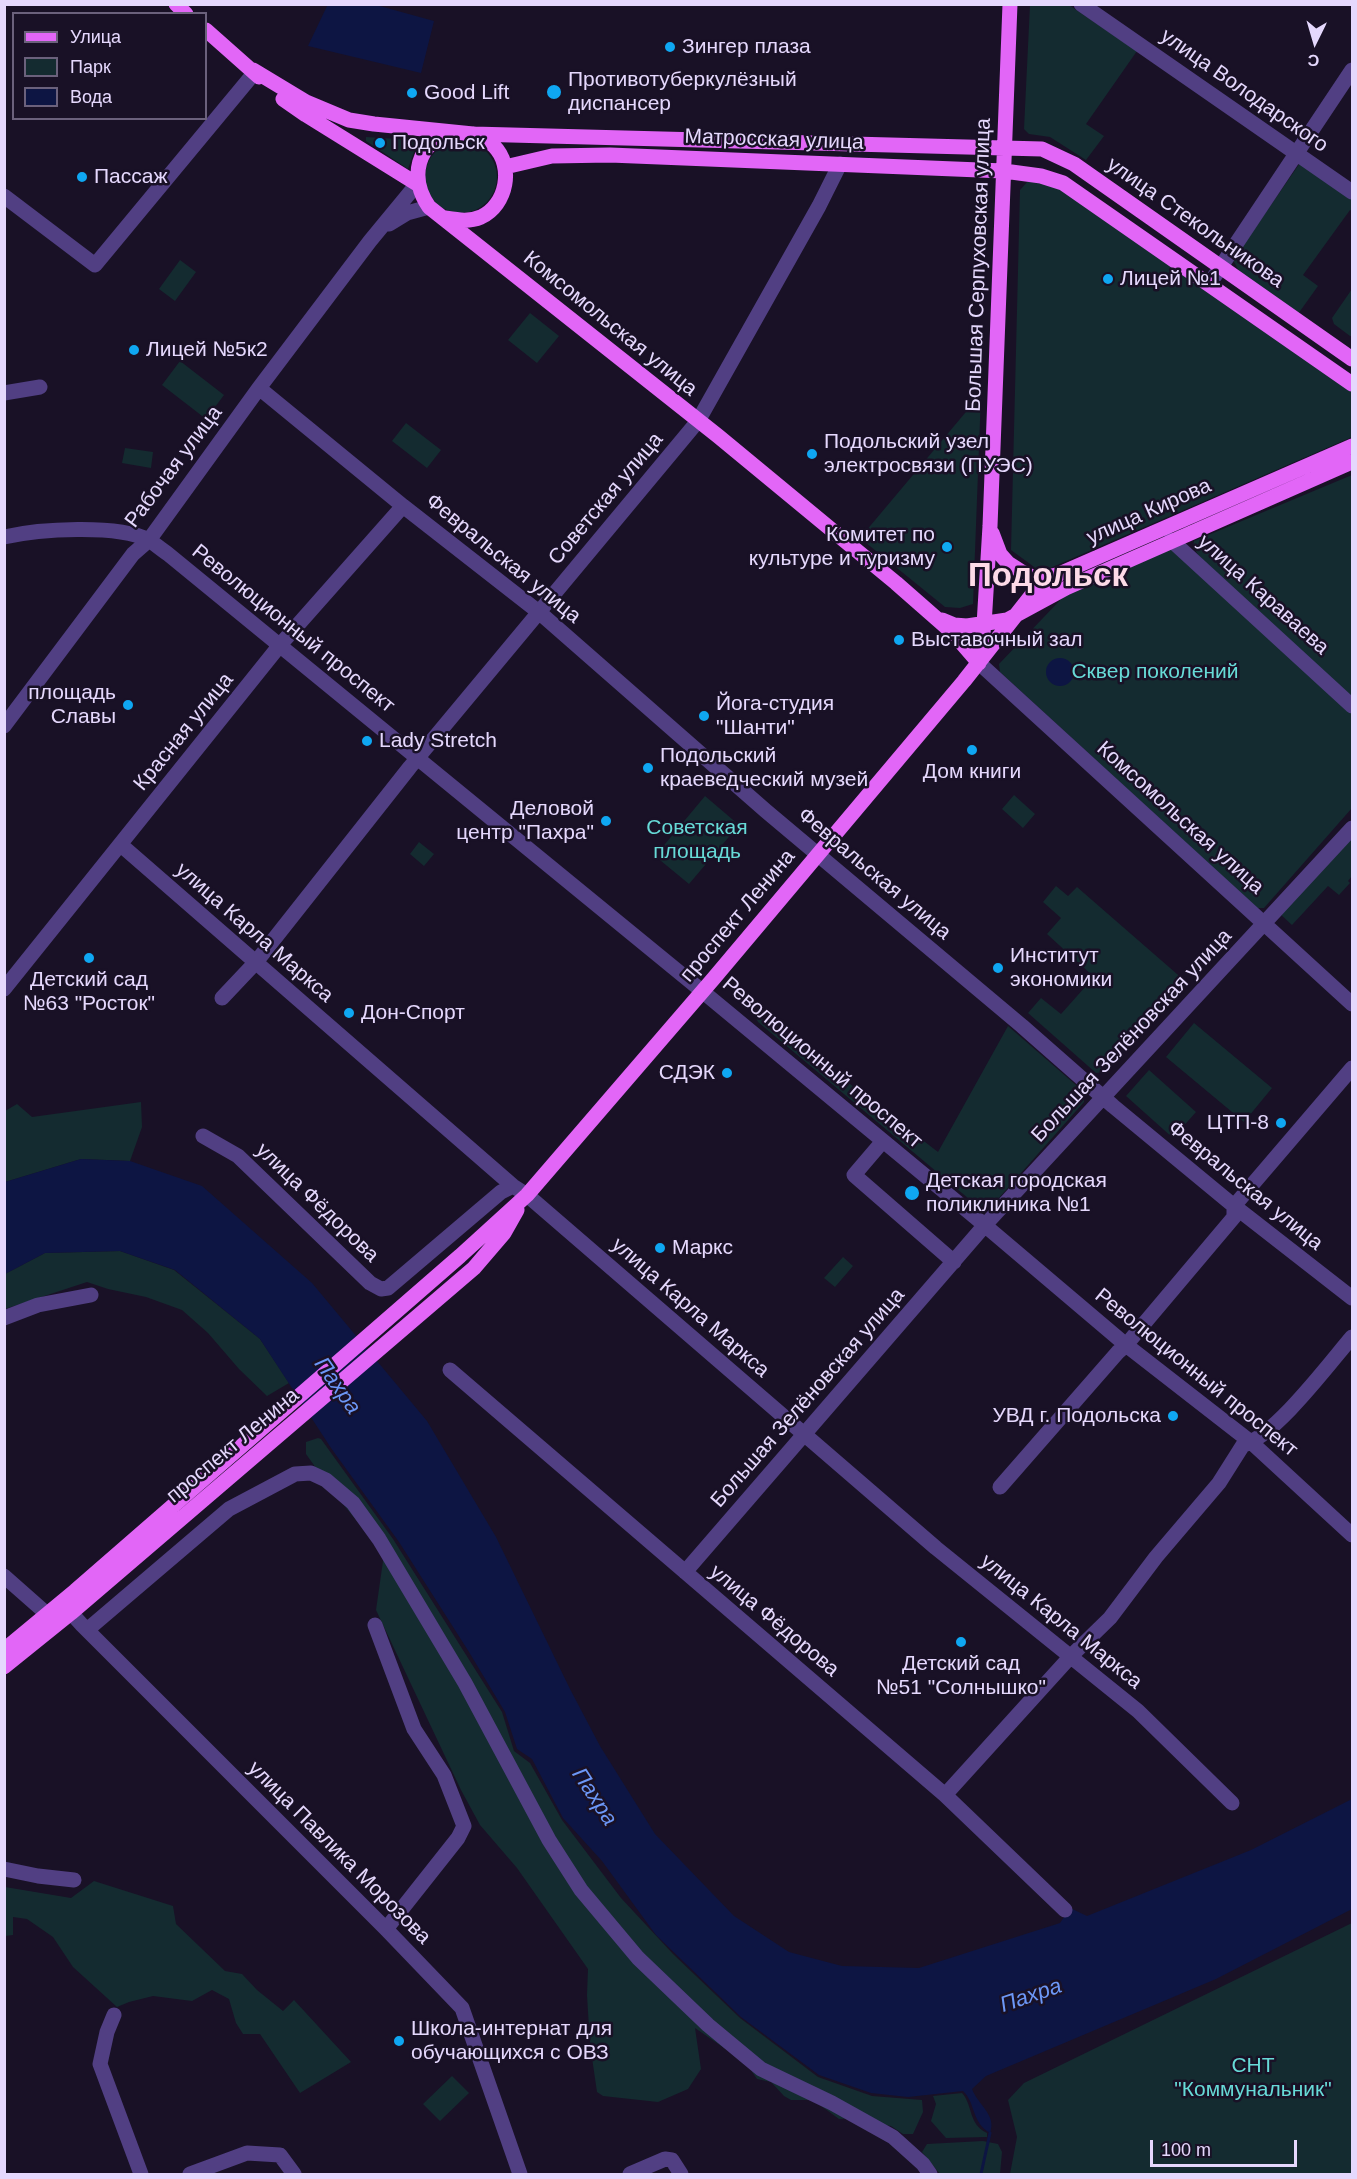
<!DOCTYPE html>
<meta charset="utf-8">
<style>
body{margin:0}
#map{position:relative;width:1357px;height:2179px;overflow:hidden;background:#191126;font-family:Arial,sans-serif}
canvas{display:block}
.frame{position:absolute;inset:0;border:6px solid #e5d8fd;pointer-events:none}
.legend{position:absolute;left:12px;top:12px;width:195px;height:108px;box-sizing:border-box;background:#191126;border:2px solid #6b617c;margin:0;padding:8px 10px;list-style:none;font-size:18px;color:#e5d8fd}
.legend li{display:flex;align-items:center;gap:12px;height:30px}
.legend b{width:30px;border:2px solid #6b617c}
.north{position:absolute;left:1285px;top:12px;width:60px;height:60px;-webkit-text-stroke:4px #191126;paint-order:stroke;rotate:185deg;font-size:16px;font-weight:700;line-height:24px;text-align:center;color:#e5d8fd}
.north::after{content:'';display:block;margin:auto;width:21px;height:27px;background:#e5d8fd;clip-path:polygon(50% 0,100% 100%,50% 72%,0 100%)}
.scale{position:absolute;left:1150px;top:2140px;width:147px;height:27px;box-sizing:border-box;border:3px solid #e5d8fd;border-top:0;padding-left:8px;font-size:18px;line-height:21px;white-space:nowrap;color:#e5d8fd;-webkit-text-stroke:4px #191126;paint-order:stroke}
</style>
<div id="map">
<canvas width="1357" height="2179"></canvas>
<div class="frame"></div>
<ul class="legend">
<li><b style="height:8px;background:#e266f7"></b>Улица</li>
<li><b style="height:16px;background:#142b30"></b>Парк</li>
<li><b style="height:16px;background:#0d1543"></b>Вода</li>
</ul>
<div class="north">С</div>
<div class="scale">100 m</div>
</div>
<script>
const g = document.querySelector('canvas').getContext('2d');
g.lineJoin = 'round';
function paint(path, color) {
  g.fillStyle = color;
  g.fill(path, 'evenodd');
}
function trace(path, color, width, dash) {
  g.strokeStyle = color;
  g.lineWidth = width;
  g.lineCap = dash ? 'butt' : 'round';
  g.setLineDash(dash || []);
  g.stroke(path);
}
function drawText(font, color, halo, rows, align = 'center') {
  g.font = font + ' Arial,sans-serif';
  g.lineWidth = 5;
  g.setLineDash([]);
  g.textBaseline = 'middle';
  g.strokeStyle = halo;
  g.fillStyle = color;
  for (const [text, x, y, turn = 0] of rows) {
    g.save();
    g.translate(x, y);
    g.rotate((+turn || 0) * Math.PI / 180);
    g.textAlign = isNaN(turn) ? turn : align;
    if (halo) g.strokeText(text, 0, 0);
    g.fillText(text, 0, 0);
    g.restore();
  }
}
paint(new Path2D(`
 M1030,5H1069L1137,51L1086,124L1104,136L1086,160L1050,137L1029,134L1024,129Z
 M366,137L413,140L416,146L408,169L366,141Z
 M425 177a36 36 0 1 1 72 0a36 36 0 1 1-72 0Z
 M1302,160L1352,195V211L1350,210L1303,275L1318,286L1298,314L1240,273L1233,260Z
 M1041,179L1076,195L1352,391V437L1041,572L1011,550L1020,190L1029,180Z
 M180,260L196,272L175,301L159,289Z
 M1352,289V336H1350L1334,324L1332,318Z
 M530,313L559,336L537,363L508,340Z
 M180,361L224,395L206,419L162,385Z
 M981,394L973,604L960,608L945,607L860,538Z
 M406,423L441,450L427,468L392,441Z
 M125,448L153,452L151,468L122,463Z
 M1352,475V699L1199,556L1193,547L1194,541Z
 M1171,547L1352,712V808L1264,908H1257L1000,672L999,664L1065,595Z
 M1014,795L1035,814L1023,828L1002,809Z
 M705,796L739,825L689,884L655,856Z
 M1352,833V876L1348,881L1350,883L1339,895L1328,886L1292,925L1279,913Z
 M419,842L434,854L424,866L410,854Z
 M1056,886L1068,896L1077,887L1185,981L1105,1072L1096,1073L1028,1013L1041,998L1061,1014L1094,977L1047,934L1061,918L1043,902Z
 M753,1012L797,1043L938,1152L1008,1026L1084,1092V1102L990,1208L981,1209L758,1022Z
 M1194,1023L1272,1088L1244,1122L1166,1057Z
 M1149,1070L1196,1112L1173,1138L1126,1096Z
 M141,1102L142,1127L130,1161L81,1159L5,1182V1111L17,1104L32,1117Z
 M120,1251L174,1270L260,1339L289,1383L267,1396L239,1369L208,1333L182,1310L146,1297L108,1289L87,1282L5,1309V1274L45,1253Z
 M843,1257L853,1266L835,1287L824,1278Z
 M318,1438L321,1439L393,1539L502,1712L514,1751L530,1763L562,1820L621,1898L673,1954L740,2018L818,2077L872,2096L922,2100L923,2112L913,2134H903L891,2126L877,2124L853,2118L839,2119L813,2100H791L784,2096L771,2082L757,2079L746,2063L695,2028L701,2069L688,2089L658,2102L603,2096L597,2092L590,2044L587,1995L588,1969L517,1868L480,1825L461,1790L376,1610L384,1554L333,1492L306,1454V1442Z
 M94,1881L173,1906L176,1924L225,1971L242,1974L257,1990L283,2011L294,2000L351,2062L300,2093L260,2034H243L236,2023L229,1999L212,1990L192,2001L153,1996L129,2002L117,2007L73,1967L53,1937L27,1919L13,1917V1935L5,1936V1887L71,1898Z
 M1352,1923V2174H1010L1017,2137L1008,2100L1024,2083Z
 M452,2076L469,2093L440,2121L423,2104Z
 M962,2093C973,2105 968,2124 987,2133V2137L946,2138L931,2121L936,2104L933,2096Z
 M983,2141L998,2144L1002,2152L1000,2174H940L922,2152L927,2144Z`), '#142b30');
paint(new Path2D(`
 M328,4L376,5L434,21L421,73L308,46Z
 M1046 672a14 14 0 1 1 28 0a14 14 0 1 1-28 0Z
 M81,1159L130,1161L202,1186L312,1283L427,1421L496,1537L570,1689L600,1746L655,1834L734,1916L789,1952L842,1966L919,1968L1060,1923L1070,1908L1087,1916L1251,1850L1352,1799V1909L1216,1979L986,2076L972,2089C978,2105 997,2115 990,2133C971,2122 976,2103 963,2091L908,2097L871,2093L819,2075L741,2017L656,1935L602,1861L563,1818L532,1759L517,1749L505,1712L469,1652L399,1542L331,1448L260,1339L175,1270L120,1251L45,1253L5,1274V1182Z`), '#0d1543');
trace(new Path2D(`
 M981,2174L990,2133`), '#0d1543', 3);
trace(new Path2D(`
 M1081,4L1352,192
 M4,196L95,265L255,72
 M389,224L407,213L429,207
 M1210,283L1352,70
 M259,388L403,506L540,613L766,811L1022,1026L1113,1106L1234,1206L1352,1298
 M4,393L40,387
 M4,537C39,529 117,524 149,540C155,544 162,550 168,554L702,991L975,1217L1126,1345L1252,1443L1352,1535
 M1171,540L1352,706
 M979,663L1352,1004
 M4,726L133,554L149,540L259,388L370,241L417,184
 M121,845L513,1186L527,1195L936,1548L1138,1711L1232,1803
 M4,989L280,645L403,506
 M222,998L256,962L410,767L698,421L819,206L840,164
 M203,1136L238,1156L370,1283L381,1289L388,1288L501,1192L513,1186
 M883,1141L854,1175L954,1262
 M4,1318L38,1305L91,1295
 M450,1370L945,1795L1065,1910
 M1000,1487L1118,1352L1126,1345L1234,1217V1206L1352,1068
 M685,1572L985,1225L1352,828
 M4,1576L47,1614
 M63,1604L82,1625L386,1929L462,2008L520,2174
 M375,1625L414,1729L444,1775L464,1826L458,1838L386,1929
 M87,1630L229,1509L295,1474L311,1473L326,1480L353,1503L379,1539L465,1683L549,1840L581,1890L638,1958L708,2025L761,2069L832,2103L893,2137L923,2164L930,2174
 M945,1795L1071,1656L1110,1618L1156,1557L1219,1483L1243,1445C1275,1436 1328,1365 1352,1337
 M4,1869L38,1876L74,1880
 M114,2015L107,2032L100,2064L141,2174
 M190,2174L247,2153L280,2155L294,2174
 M630,2174L665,2159L672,2160L681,2174`), '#513f83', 15);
trace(new Path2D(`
 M176,4L186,14
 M206,30L259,77
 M253,70L306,102L349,120L374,124L473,134L1042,149L1074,164L1352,359
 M283,99L306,115L417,184
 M453,133C416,142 409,178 429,207L718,436L896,583L953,633L979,663
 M505,167L552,156L610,155L1004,171L1041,176L1063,183L1352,384
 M445,218C458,220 469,222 481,217C507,205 514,166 494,146C489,141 480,138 474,134
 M992,533L1000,554L1008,563L1022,572L1036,579L1056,575
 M942,620L954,625L967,626L1007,620L1066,588L1352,462
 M979,663L984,625L990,526L1010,4
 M4,1650L75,1591L460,1256L527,1195L714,978L964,681L1031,596L1059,574L1352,446
 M4,1667L71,1613L474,1268L504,1233L517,1210`), '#e266f7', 15);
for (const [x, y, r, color] of [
 [670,47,6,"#0fa7f2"],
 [554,92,8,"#0fa7f2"],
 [412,93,6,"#0fa7f2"],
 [380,143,6,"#0fa7f2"],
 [82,177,6,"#0fa7f2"],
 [1108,279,6,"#0fa7f2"],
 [134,350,6,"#0fa7f2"],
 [812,454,6,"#0fa7f2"],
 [947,547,6,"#0fa7f2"],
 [899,640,6,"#0fa7f2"],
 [128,705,6,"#0fa7f2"],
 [704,716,6,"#0fa7f2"],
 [367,741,6,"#0fa7f2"],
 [972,750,6,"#0fa7f2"],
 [648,768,6,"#0fa7f2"],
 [606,821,6,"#0fa7f2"],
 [89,958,6,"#0fa7f2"],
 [998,968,6,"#0fa7f2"],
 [349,1013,6,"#0fa7f2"],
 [727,1073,6,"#0fa7f2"],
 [1281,1123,6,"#0fa7f2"],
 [912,1193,8,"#0fa7f2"],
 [660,1248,6,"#0fa7f2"],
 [1173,1416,6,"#0fa7f2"],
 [961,1642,6,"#0fa7f2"],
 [399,2041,6,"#0fa7f2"]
]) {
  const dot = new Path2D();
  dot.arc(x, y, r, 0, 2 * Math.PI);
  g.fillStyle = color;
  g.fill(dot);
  trace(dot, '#191126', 2);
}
drawText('21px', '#e5d8fd', '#191126', [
 ["Зингер плаза",682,47],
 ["Противотуберкулёзный",568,80],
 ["диспансер",568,104],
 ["Good Lift",424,93],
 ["Подольск",392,143],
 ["Пассаж",94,177],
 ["Лицeй №1",1120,279],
 ["Лицей №5к2",146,350],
 ["Подольский узел",824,442],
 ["электросвязи (ПУЭС)",824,466],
 ["Комитет по",935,535,"right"],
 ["культуре и туризму",935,559,"right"],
 ["Выставочный зал",911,640],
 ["площадь",116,693,"right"],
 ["Славы",116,717,"right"],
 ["Йога-студия",716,704],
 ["\"Шанти\"",716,728],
 ["Lady Stretch",379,741],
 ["Подольский",660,756],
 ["краеведческий музей",660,780],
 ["Дом книги",972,772,"center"],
 ["Деловой",594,809,"right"],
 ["центр \"Пахра\"",594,833,"right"],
 ["Институт",1010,956],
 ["экономики",1010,980],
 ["Детский сад",89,980,"center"],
 ["№63 \"Росток\"",89,1004,"center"],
 ["Дон-Спорт",361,1013],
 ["СДЭК",715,1073,"right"],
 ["ЦТП-8",1269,1123,"right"],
 ["Детская городская",926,1181],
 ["поликлиника №1",926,1205],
 ["Маркс",672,1248],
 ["УВД г. Подольска",1161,1416,"right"],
 ["Детский сад",961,1664,"center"],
 ["№51 \"Солнышко\"",961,1688,"center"],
 ["Школа-интернат для",411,2029],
 ["обучающихся с ОВЗ",411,2053]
], 'left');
drawText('21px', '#e5d8fd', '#191126', [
 ["улица Володарского",1244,91,35],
 ["Матросская улица",774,140,2],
 ["улица Стекольникова",1195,223,35],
 ["Большая Серпуховская улица",979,265,-88],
 ["Комсомольская улица",610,324,39],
 ["Рабочая улица",174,467,-53],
 ["Советская улица",606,499,-50],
 ["улица Кирова",1149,512,-24],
 ["Февральская улица",503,559,39],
 ["улица Караваева",1263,595,42],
 ["Революционный проспект",293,629,39],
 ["Красная улица",184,732,-51],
 ["Комсомольская улица",1180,818,42],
 ["Февральская улица",874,874,40],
 ["проспект Ленина",738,916,-50],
 ["улица Карла Маркса",254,933,41],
 ["Большая Зелёновская улица",1132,1036,-47],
 ["Революционный проспект",822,1063,40],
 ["Февральская улица",1245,1186,39],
 ["улица Фёдорова",317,1203,44],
 ["улица Карла Маркса",690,1308,41],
 ["Революционный проспект",1196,1373,39],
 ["Большая Зелёновская улица",808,1398,-49],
 ["проспект Ленина",233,1446,-40],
 ["улица Фёдорова",774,1621,40],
 ["улица Карла Маркса",1061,1622,39],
 ["улица Павлика Морозова",339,1853,45]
]);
drawText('21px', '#67dad7', '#191126', [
 ["Сквер поколений",1155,672],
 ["Советская",697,828],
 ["площадь",697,852],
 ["СНТ",1253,2066],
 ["\"Коммунальник\"",1253,2090]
]);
drawText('italic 22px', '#6c97f7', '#191126', [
 ["Пахра",337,1386,55],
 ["Пахра",594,1797,57],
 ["Пахра",1031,1996,-19]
]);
drawText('bold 33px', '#fddae8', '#191126', [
 ["Подольск",1048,577]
]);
</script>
